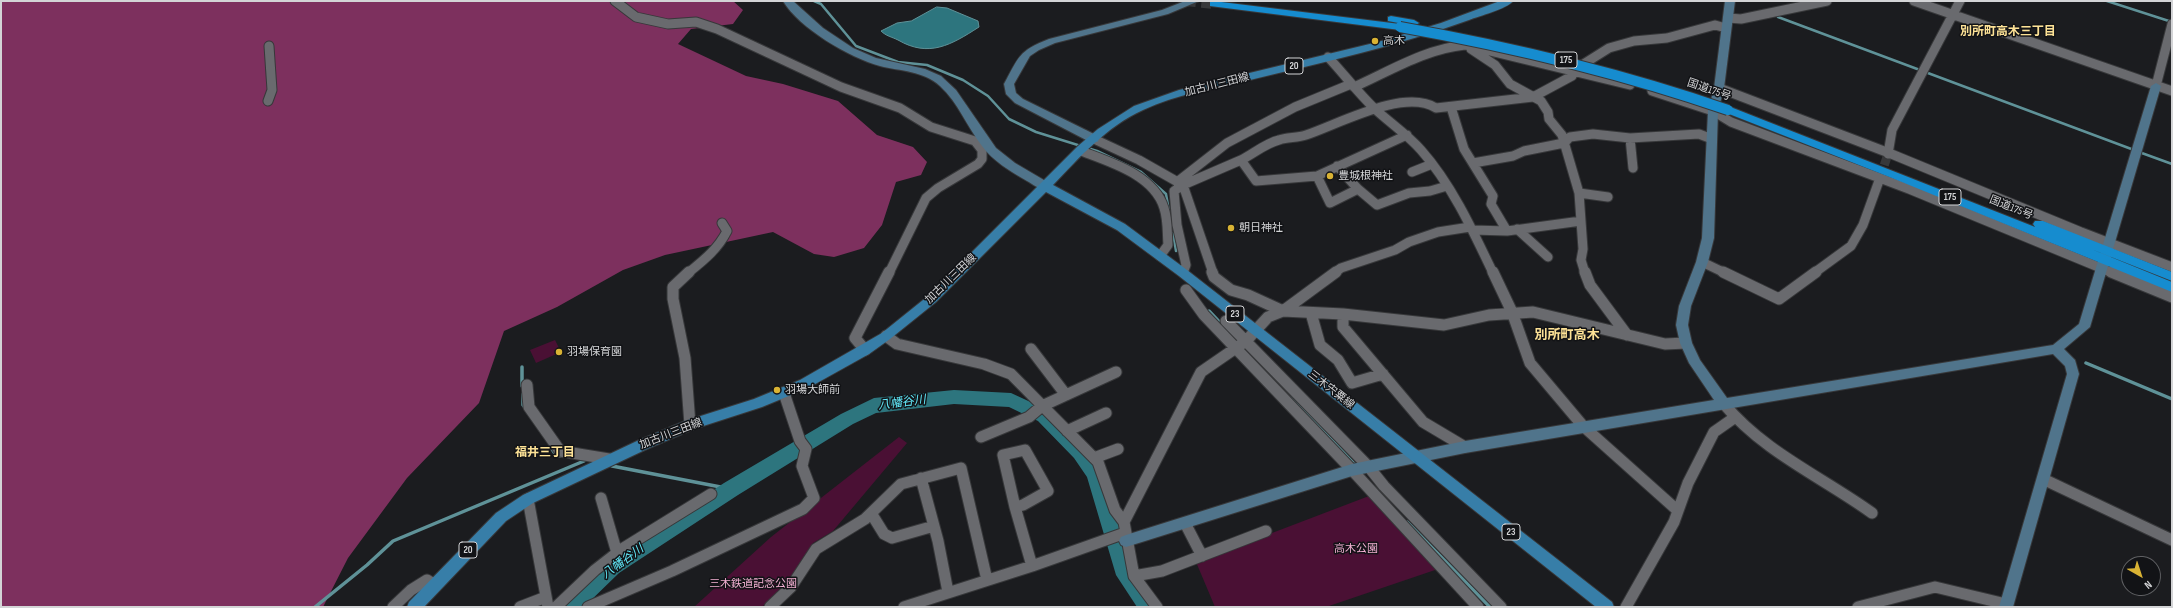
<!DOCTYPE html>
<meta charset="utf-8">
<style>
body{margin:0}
#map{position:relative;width:2173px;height:608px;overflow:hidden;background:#1b1c1f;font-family:"Sofia Sans Condensed",sans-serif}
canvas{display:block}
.frame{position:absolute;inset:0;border:2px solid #d3d4d6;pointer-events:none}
.north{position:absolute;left:2121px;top:556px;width:40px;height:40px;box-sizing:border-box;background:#121316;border:1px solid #5f6063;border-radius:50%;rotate:141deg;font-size:11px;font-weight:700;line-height:16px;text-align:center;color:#d3d4d6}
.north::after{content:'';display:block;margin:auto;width:14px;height:18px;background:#d9b334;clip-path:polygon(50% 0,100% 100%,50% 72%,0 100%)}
</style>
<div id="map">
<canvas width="2173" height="608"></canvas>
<div class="frame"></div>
<div class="north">N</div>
</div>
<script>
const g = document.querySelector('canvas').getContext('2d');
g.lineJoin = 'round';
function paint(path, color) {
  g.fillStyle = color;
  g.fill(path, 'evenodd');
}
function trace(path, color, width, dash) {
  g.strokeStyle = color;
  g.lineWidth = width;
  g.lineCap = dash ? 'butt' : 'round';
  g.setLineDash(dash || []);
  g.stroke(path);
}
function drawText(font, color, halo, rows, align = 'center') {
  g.font = font + ' "Sofia Sans Condensed","Noto Sans JP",sans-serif';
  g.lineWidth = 3;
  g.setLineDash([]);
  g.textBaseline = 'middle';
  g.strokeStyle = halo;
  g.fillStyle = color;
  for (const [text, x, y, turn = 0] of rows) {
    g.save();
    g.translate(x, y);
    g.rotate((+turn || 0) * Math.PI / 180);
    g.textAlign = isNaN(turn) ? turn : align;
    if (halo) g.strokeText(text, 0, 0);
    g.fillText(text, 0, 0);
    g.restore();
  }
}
paint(new Path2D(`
 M555,340L561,352L536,363L530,350Z
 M899,437L907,443L833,531L813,543L787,583L762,607H694L771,537Z
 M1369,496L1438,569L1326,607H1215L1196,562Z`), '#4a1034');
paint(new Path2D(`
 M1,1H733L743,10L733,24L691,29L678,44L746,76L783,84L838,101L877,135L913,147L927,162L921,175L896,182L882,225L864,248L834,257L814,254L773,232L665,255L623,270L557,307L504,331L479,403L407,478L348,558L323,607H1Z`), '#7d305e');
const water = new Path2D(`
 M937,7L947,8L978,21L979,27C951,45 929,58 898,40C892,37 886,36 881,31L897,23L911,21Z`);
paint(water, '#2d757e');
trace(water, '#5f9298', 1);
trace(new Path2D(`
 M814,1L821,4L856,46L898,62L927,65L963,80L988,96L1009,119L1036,132L1097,151L1141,172L1166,194L1169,211
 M2107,1L2172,22
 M1778,17L2134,150
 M2139,152L2172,164
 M1171,221L1176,251`), '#5f9298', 2.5);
trace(new Path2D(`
 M1209,311L1239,343
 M1243,347L1356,466
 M2086,363L2172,399
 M522,367V386
 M523,394V405L526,409
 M550,446L556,455L561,456
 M612,466L731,489
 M1407,522L1490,607
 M315,607L367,565L393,541L584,461`), '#5f9298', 3.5);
paint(new Path2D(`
 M954,390L1011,393L1050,411L1088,446L1105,474L1135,571L1159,607H1137L1116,575L1087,477L1074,458L1038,421L1009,407L954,404L876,413L853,424L738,495L619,573L584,607H560L563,600L605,561L724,483L841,414L874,398Z`), '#2d757e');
trace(new Path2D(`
 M1880,178L1888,154`), '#37383a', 9, [9, 4.5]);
trace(new Path2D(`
 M1186,1L1213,4`), '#37383a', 10, [10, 5.5]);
const streetFar1 = new Path2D(`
 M615,1L636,17L668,24L696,22L717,29L841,87L900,108L931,127L975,141L982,150V159L978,164L938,188L926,198L889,273
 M1914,1L2172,91
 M1728,18L1741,19L1827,1
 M1471,49L1495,65L1510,84L1541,101L1548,112L1549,119L1562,135L1579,193L1583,249L1581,260L1585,273
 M1328,57C1344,74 1358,93 1375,109C1390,123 1407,134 1421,150C1452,185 1473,231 1493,273
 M2156,86L2172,24
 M1354,87C1390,71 1425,49 1465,45L1630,85
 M1719,88L1889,153L2081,232L2172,267
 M1652,91L1713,111L1731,122L1909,189L2113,273
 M268,101L272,90L269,46
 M1451,107L1464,149L1493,196L1491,204L1507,231
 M1630,138L1633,168
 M1094,139L1139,160L1183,185L1213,273
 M1081,151C1110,162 1154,175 1164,208C1168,220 1167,233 1168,245L1160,256
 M1888,154L1892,130L1960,1
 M1241,160C1253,154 1266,143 1279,140C1287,137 1297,138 1306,135C1339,124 1404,88 1436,108L1533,97L1572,76L1574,70L1609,48L1634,41L1667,38L1715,25L1726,28
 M1473,163L1513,156L1524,151L1564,143L1570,137L1593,134L1630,138L1699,134L1712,139
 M1337,166L1358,189L1377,205L1409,193L1430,191L1447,186
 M1412,172L1432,164
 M1317,176L1330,203L1358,189
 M1177,182L1227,143L1295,107L1351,84
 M1579,193L1608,197
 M1517,229L1548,257
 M1473,230L1507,231L1581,221
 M1702,262L1725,273
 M688,273C704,260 718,249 727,231L722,223
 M1183,273L1186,265L1177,225L1174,191L1183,185L1241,160L1256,181L1317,176L1407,135
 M1334,273L1341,268L1395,250L1409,242L1438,232L1470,227
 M1814,273L1851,246L1863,225L1880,178`);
const street = new Path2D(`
 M689,272L673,287V299L685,358L690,425
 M1212,272L1214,277L1231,290L1248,295L1283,311L1343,314L1444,325L1489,315L1533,312L1665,344L1686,343
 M1493,272L1512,312L1530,363L1583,426L1677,510
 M1585,272L1590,285L1627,335
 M1723,272L1779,299L1816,272
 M2111,272L2172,297
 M1186,290L1204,315L1352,470L1478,607
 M1311,313L1320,345L1338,360L1352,383L1383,374
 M1343,314V327L1423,422L1465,447
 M1226,321L1368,466L1384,486L1501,607
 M886,336L897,344L984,364L1011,374L1098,462L1115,510L1124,522L1134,576L1157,607
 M1031,349L1066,395
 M865,350L855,338L889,272
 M527,385L529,407L560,451L609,459
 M1724,404C1764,452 1822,477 1872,513
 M1067,431L1106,413
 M981,437L1029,417L1042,406L1116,372
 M1025,450L1048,491L1023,505L1015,507L1003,455Z
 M1094,458L1118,449
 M921,478L938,541L948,592
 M2043,479L2172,540
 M601,498L617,553
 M528,499L548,607
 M1015,507L1032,566
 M871,513L884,534L892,538L934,526
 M1124,522L1201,372L1246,341L1268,317L1283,311L1336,272
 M1185,523L1202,556
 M1134,576L1162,571L1266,531
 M393,607L411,590L427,580L435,585
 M520,607L546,597
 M556,607L595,570L622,549L711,494
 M588,607L672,571L803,509L814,498L802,466L806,449L800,441L784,393
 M770,607L791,587L816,549L865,519L901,484L961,468L987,580
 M904,607L1032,566L1125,533
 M1626,607L1674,522L1688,483L1714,432L1734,418
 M1858,607L1935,587L2006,604`);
const secondary = new Path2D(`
 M783,1H793L823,28L853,48L876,58L925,69L941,76L956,90L996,148L1015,163L1049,183L1051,186L1049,189C1041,191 1034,185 1027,181C1010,171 993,161 982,146C967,127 958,102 940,86C924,71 900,71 880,66C850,58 799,28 783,1Z
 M1185,1H1199L1168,14L1055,43L1039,50L1030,56L1014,84L1016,93L1023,99L1098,136L1099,139L1098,142H1090L1015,103L1006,94L1004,84C1019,57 1018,51 1049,39L1162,10Z
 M1725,1H1735L1724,88L1718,111L1714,238L1708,262L1691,306L1688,325L1692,343L1700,360L1727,398L2053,345L2079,324L2151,86L2156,83L2161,86L2090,327L2064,349L2075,360L2079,374L2013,607H1999L2067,374L2065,366L2053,354L1465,453L1352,476L1126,547L1121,545L1119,541L1121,537L1126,535L1352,464L1465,441L1714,400L1689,363L1680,343L1676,325L1679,306L1696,262L1702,238L1708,111L1714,88Z`);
const primary = new Path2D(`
 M1500,1H1513C1507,9 1479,16 1469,20C1398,46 1324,62 1250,80C1214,89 1177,94 1143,110C1107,126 1079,158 1053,185L1125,224L1187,270L1612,602L1614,607H1596L1179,276L1117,230L1046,192L936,302L890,339L869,354L808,388L762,407L694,429L647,449L533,503L506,521L424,607H407L409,602L496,513L523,495L637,441L685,421L754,399L800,380L882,333L928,296L1078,146L1098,129L1134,106L1179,90L1378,42L1441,23Z`);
const highway = new Path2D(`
 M1213,1L1400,24L1405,27L1400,30L1210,6V2Z
 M1391,16L1414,20L1419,23L1414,26L1388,21V17Z
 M1728,106L2035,227L2033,224L2035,221H2043L2172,272V281L2091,249L2172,282V292L1892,178L1724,112L1723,110Z`);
trace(streetFar1, '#37383a', 11);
trace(street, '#37383a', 13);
trace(secondary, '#37383a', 2);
trace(primary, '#37383a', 2);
trace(highway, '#37383a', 2);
trace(streetFar1, '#696a6e', 9);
trace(street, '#696a6e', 11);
paint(secondary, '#50748b');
paint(primary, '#377ea8');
paint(highway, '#168ccf');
const highwayBridge = new Path2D(`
 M1400,27C1512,47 1621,73 1728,110`);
trace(highwayBridge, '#37383a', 12, []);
trace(highwayBridge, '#168ccf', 10);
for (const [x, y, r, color] of [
 [1375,41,4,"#d9b334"],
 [1330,176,4,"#d9b334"],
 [1231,228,4,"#d9b334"],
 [559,352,4,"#d9b334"],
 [777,390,4,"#d9b334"]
]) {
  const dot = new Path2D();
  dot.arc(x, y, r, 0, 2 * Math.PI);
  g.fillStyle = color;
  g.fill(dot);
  trace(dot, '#121316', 1.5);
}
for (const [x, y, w] of [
 [1566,60,22],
 [1294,66,18],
 [1950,197,22],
 [1235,314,18],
 [1511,532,18],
 [468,550,18]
]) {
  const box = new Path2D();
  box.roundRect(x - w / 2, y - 8, w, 16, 3);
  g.fillStyle = '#121316';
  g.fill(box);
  trace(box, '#d3d4d6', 1);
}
drawText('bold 10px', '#d3d4d6', null, [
 ["175",1566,60],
 ["20",1294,66],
 ["175",1950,197],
 ["23",1235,314],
 ["23",1511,532],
 ["20",468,550]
]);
drawText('11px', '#d3d4d6', '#121316', [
 ["高木",1383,41],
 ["豊城根神社",1338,176],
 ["朝日神社",1239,228],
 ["羽場保育園",567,352],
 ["羽場大師前",785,390]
], 'left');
drawText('11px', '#d3d4d6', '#121316', [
 ["加古川三田線",1217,85,-14],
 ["国道175号",1709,90,19],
 ["国道175号",2011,208,22],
 ["加古川三田線",951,279,-44],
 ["三木宍粟線",1331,390,38],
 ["加古川三田線",671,434,-21]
]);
drawText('11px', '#f3b0d3', '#121316', [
 ["高木公園",1356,549],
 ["三木鉄道記念公園",753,584]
]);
drawText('bold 12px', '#fde296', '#121316', [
 ["別所町高木三丁目",2008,32],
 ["福井三丁目",545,453]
]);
drawText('italic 12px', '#62eafb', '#121316', [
 ["八幡谷川",902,403,-7],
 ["八幡谷川",623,562,-36]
]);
drawText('bold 13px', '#fde296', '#121316', [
 ["別所町高木",1567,336]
]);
</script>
